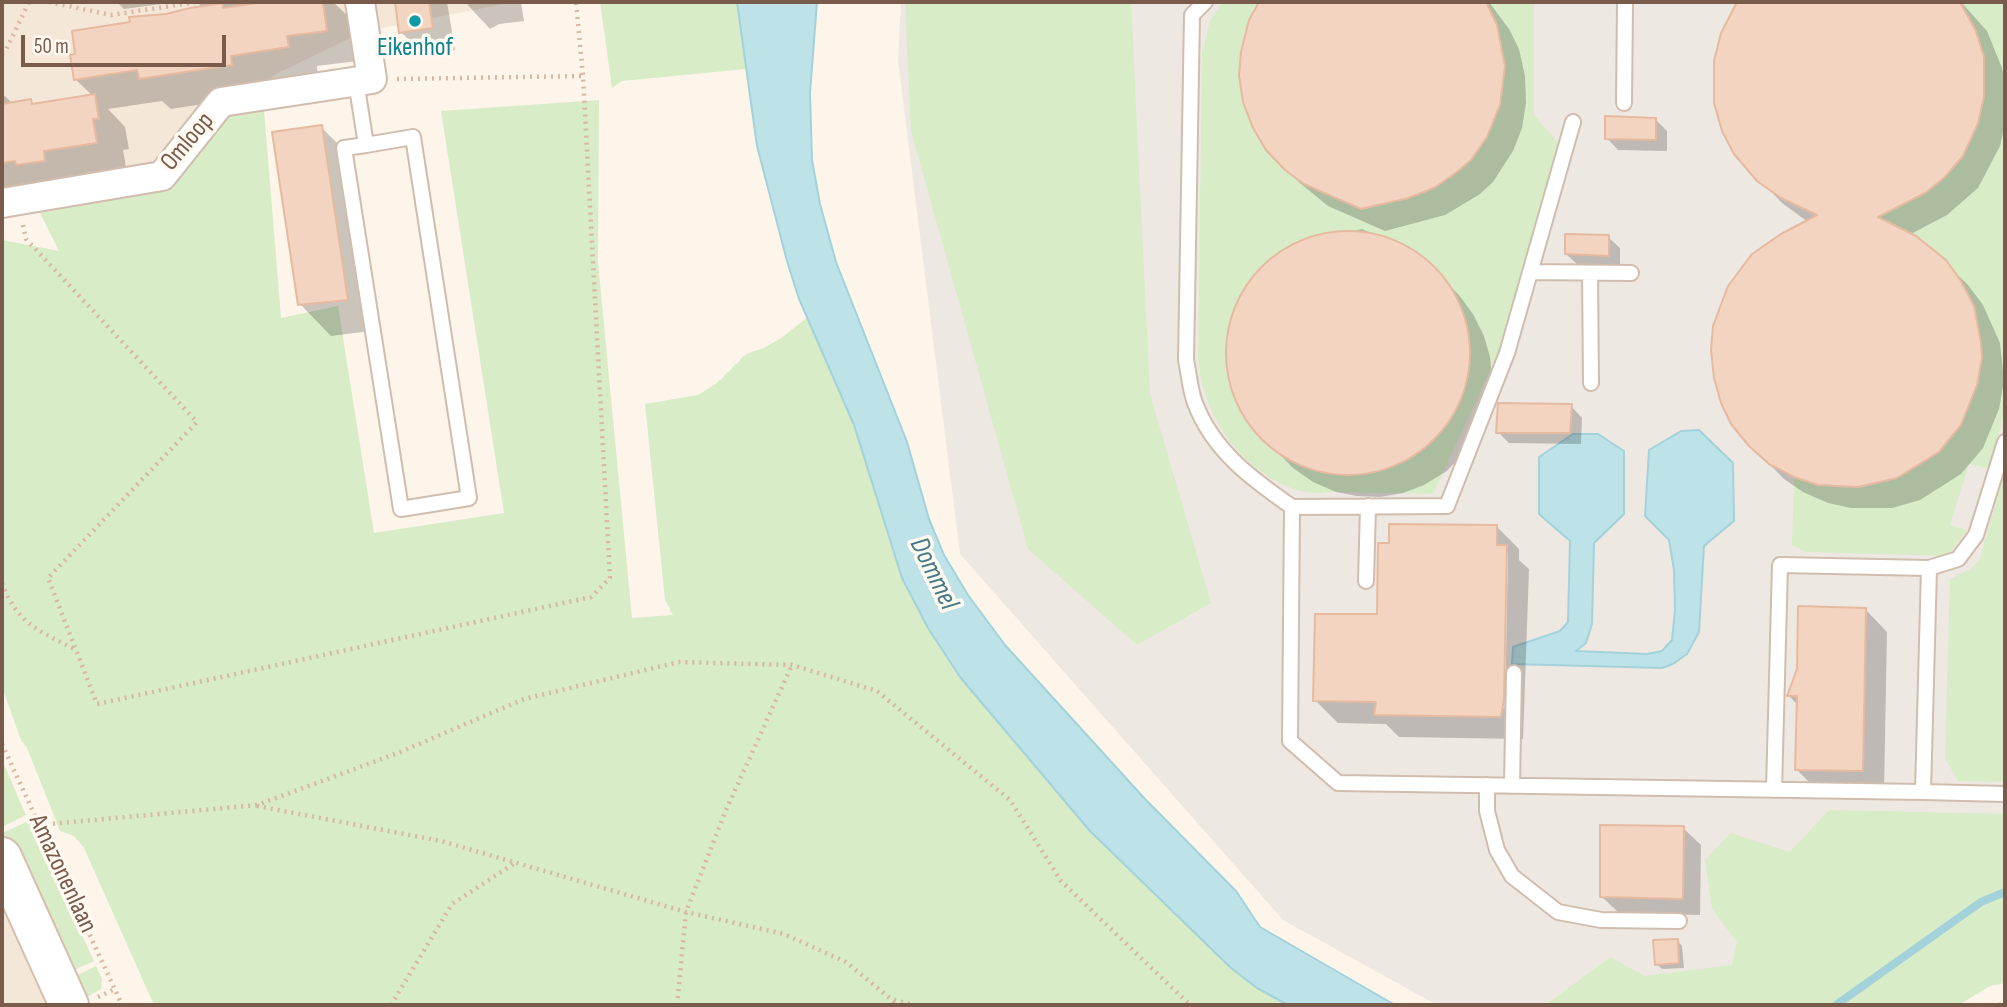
<!DOCTYPE html>
<style>
body{margin:0}
#map{position:relative;width:2007px;height:1007px;overflow:hidden;background:#fdf5ea;font-family:"Sofia Sans Condensed",sans-serif}
canvas{display:block}
.frame{position:absolute;inset:0;border:4px solid #795b4b;pointer-events:none}
.scale{position:absolute;left:21px;top:35px;width:205px;height:32px;box-sizing:border-box;border:4px solid #795b4b;border-top:0;padding-left:9px;font-size:21px;line-height:24px;white-space:nowrap;color:#795b4b;-webkit-text-stroke:5px #fff9f1;paint-order:stroke}
</style>
<div id="map">
<canvas width="2007" height="1007"></canvas>
<div class="frame"></div>
<div class="scale">50 m</div>
</div>
<script>
const g = document.querySelector('canvas').getContext('2d');
g.lineJoin = 'round';
function paint(path, color) {
  g.fillStyle = color;
  g.fill(path, 'evenodd');
}
function trace(path, color, width, dash) {
  g.strokeStyle = color;
  g.lineWidth = width;
  g.lineCap = dash ? 'butt' : 'round';
  g.setLineDash(dash || []);
  g.stroke(path);
}
function drawText(font, color, halo, rows, align = 'center') {
  g.font = font + ' "Sofia Sans Condensed",sans-serif';
  g.lineWidth = 7;
  g.setLineDash([]);
  g.textBaseline = 'middle';
  g.strokeStyle = halo;
  g.fillStyle = color;
  for (const [text, x, y, turn = 0] of rows) {
    g.save();
    g.translate(x, y);
    g.rotate((+turn || 0) * Math.PI / 180);
    g.textAlign = isNaN(turn) ? turn : align;
    if (halo) g.strokeText(text, 0, 0);
    g.fillText(text, 0, 0);
    g.restore();
  }
}
paint(new Path2D(`
 M2,2H514L363,32L276,74L156,162L2,189Z
 M2,865L66,1005H2Z`), '#f5e7d8');
paint(new Path2D(`
 M901,2H2005V867L1798,1005H1437L1283,920L960,554L898,60Z`), '#eee8e2');
paint(new Path2D(`
 M600,2H737L746,69L622,81L612,88Z
 M905,2H1131L1150,394L1211,603L1137,645L1028,549L911,131Z
 M1223,2H1534V115L1558,143L1499,351L1433,494C1401,493 1369,493 1337,492C1326,492 1311,494 1300,491C1242,473 1204,418 1198,359L1202,53L1210,20Z
 M1960,2H2005V411L1988,468L1969,464L1950,525L1967,530L1947,556L1807,552L1792,545L1794,477C1818,485 1842,490 1867,486C1960,472 2007,367 1962,287C1951,270 1942,254 1925,242C1911,232 1894,226 1877,220L1875,214C1907,206 1936,190 1957,164C1992,120 1996,47 1960,2Z
 M599,100L598,262L632,618L673,615L665,600L645,404L698,395L717,383L746,354L764,348L781,338L808,317L854,425L902,578L928,628L960,677L1090,831L1231,968L1257,988L1288,1005H154L84,848L74,836L60,831L27,748L21,740L2,687V240L59,251L40,213L173,188L226,114L247,103L264,110L281,318L338,306L374,533L504,513L441,111Z
 M2005,472V782L1958,781L1945,758L1950,579L1970,569L1979,561Z
 M2,760L26,815L2,827Z
 M1829,810L2005,814V983L1990,986L1959,1005H1545L1611,957L1644,976L1732,965L1737,942L1712,909L1705,860L1731,833L1790,852Z
 M29,821L94,961L68,973L2,833Z
 M96,966L102,978L101,989L80,1001L70,979Z`), '#d7ecc7');
const water = new Path2D(`
 M737,2H817L810,93L812,160L820,204L836,262L907,442L929,519L944,555L968,595L1005,645L1145,799L1236,891L1260,927L1395,1005H1288L1257,988L1231,968L1090,831L960,677L928,628L902,578L854,425L799,299L787,261L757,146Z
 M1699,430L1733,463L1734,521L1704,546L1699,632L1687,654L1673,664L1662,668L1512,664L1513,647L1560,631L1568,622L1570,541L1539,514V457L1573,434H1598L1624,451V514L1594,543L1592,624L1586,643L1576,651L1647,654L1662,651L1672,640L1675,610L1674,570L1669,540L1645,516L1649,450L1681,431Z`);
paint(water, '#bde2e8');
trace(water, '#a3d2da', 2);
paint(new Path2D(`
 M117,2H176L124,9Z
 M199,2H244L245,6L270,2H333L351,19L357,61L317,66L318,77L262,95L171,109L162,101L108,109L125,127L129,149L123,150L127,173L2,202V97L5,96L13,104L30,101L34,106L93,96L75,79L167,16L200,7Z
 M397,2H447L455,50L424,55L401,32Z
 M465,2H521L524,21L499,24L490,29Z
 M1261,2H1489L1509,29L1519,49L1525,76L1526,103L1522,128L1513,151L1493,182L1480,194L1445,215L1385,231L1328,206L1300,183L1276,160L1255,13Z
 M1740,2H1961L1987,31L2002,68L2005,84V124L2000,146L1978,188L1947,215L1909,235L1944,262L1968,285L1983,305L2000,343L2004,381L1999,409L1983,448L1961,474L1920,500L1892,508H1851L1828,503L1803,492L1784,479L1742,436L1808,222L1782,203L1759,179L1735,8Z
 M1655,119L1667,131V151L1618,150L1607,138Z
 M321,127L352,158L378,330L331,336L300,304Z
 M1362,229L1408,250L1436,272L1459,295L1473,314L1484,336L1490,357L1492,379L1470,446L1447,471L1424,485L1403,493L1380,497L1357,496L1336,492L1313,482L1293,468L1256,430L1237,398L1230,376L1228,349L1231,328L1238,306L1248,286L1265,267L1285,252L1307,241Z
 M1608,237L1620,248V266L1578,265L1566,254Z
 M1571,406L1582,418L1581,444L1509,443L1498,432Z
 M1497,527L1519,549V560L1529,569L1523,739L1399,737L1386,724L1338,723L1315,700L1379,616L1390,545ZM1505,550L1508,554L1505,708H1502Z
 M1865,609L1887,632L1884,793L1819,792L1797,770L1798,705L1789,696Z
 M1683,828L1701,845L1700,915L1619,913L1601,896Z
 M1677,940L1682,946L1684,968L1662,969L1657,964Z`), '#0003');
trace(new Path2D(`
 M1836,1005L1981,902L2005,892`), '#a3d2da', 8);
const building = new Path2D(`
 M263,2H323L327,31L287,36L289,47L231,56L232,65L139,79L137,70L74,80L70,55L75,54L72,31L130,22L129,17L166,14L190,8L223,3V8Z
 M395,2H429L433,28L399,33Z
 M1259,2H1486L1497,25L1505,66L1500,105L1487,137L1471,160L1457,172L1434,188L1408,198L1361,209L1304,184L1285,170L1266,150L1253,128L1243,102L1239,75L1241,52L1249,20Z
 M1737,2H1960L1976,31L1984,57V97L1978,123L1963,156L1944,178L1925,193L1878,217L1916,236L1946,260L1961,281L1974,306L1981,343L1982,358L1977,385L1961,425L1939,452L1897,478L1858,487L1818,485L1794,477L1769,464L1749,446L1731,424L1721,403L1714,378L1711,350L1713,326L1728,286L1752,254L1781,234L1817,215L1781,198L1757,181L1734,154L1722,131L1714,103V61L1721,33Z
 M95,94L99,119H93L97,143L44,151L45,161L16,165L15,161L2,163V104L31,99L32,104Z
 M1605,116L1656,118V140L1605,139Z
 M322,125L348,300L298,305L272,132Z
 M1226 353a122 122 0 1 1 244 0a122 122 0 1 1-244 0Z
 M1565,234L1609,235V256L1565,254Z
 M1498,403L1572,404L1570,433H1496Z
 M1389,524L1497,525V545H1507L1504,699L1501,717L1374,715L1376,702L1313,701L1315,614H1377L1378,543H1389Z
 M1798,606L1866,608L1863,771L1795,770L1797,696H1787L1797,669Z
 M1600,825L1684,826L1683,899L1600,897Z
 M1678,939L1679,963L1655,965L1653,940Z`);
paint(building, '#f3d4c0');
trace(building, '#e6baa0', 2);
const lane = new Path2D(`
 M1205,2L1192,15L1186,360C1189,374 1190,390 1195,403C1213,451 1252,479 1292,507
 M356,81L366,145L344,148L401,509L469,498L413,137L366,145
 M1624,103L1625,2
 M1573,122L1507,353L1447,506L1292,507L1290,741L1338,783L1923,792
 M1530,272L1631,273
 M1590,273L1591,383
 M1929,568L1923,792L2005,794
 M1366,581L1368,506
 M1487,785V811L1497,850L1512,876L1558,912L1601,920L1679,921
 M1512,786L1514,673
 M1774,790L1780,565L1929,568L1958,559L1976,535L2005,442`);
const street = new Path2D(`
 M2,203L162,176L221,102L372,79L360,2`);
const secondary = new Path2D(`
 M2,857L69,1005`);
trace(lane, '#d0bdae', 18);
trace(street, '#d0bdae', 32);
trace(secondary, '#d6bfae', 42);
trace(new Path2D(`
 M49,2L111,15L197,2
 M2,53L5,52L29,2
 M397,79L583,76
 M23,225L26,239L197,422L48,578L97,704L591,597L610,578L583,76L576,2
 M2,583C17,624 40,631 76,650
 M2,744L122,1005
 M257,806L441,841L686,912L784,934L846,962L898,1005
 M39,825L257,805L398,753L524,699L679,662L792,665L877,691L1010,800L1061,881L1190,1005
 M98,997L115,989
 M894,1000L914,1005
 M391,1005L452,904L515,863
 M677,1005L686,912L726,810L792,665
 M1999,1005L2005,1003`), '#d9b7a3', 4.5, [2, 5]);
trace(lane, '#fff', 14);
trace(street, '#fff', 28);
trace(secondary, '#fff', 38);
for (const [x, y, r, color] of [
 [415,21,7,"#0f9aa8"]
]) {
  const dot = new Path2D();
  dot.arc(x, y, r, 0, 2 * Math.PI);
  g.fillStyle = color;
  g.fill(dot);
  trace(dot, '#fff9f1', 2.5);
}
drawText('26px', '#0d838f', '#fff9f1', [
 ["Eikenhof",415,48]
]);
drawText('26px', '#795b4b', '#fff9f1', [
 ["Omloop",188,142,-50],
 ["Amazonenlaan",62,874,65]
]);
drawText('italic 28px', '#417b85', '#fff9f1', [
 ["Dommel",933,574,64]
]);
</script>
